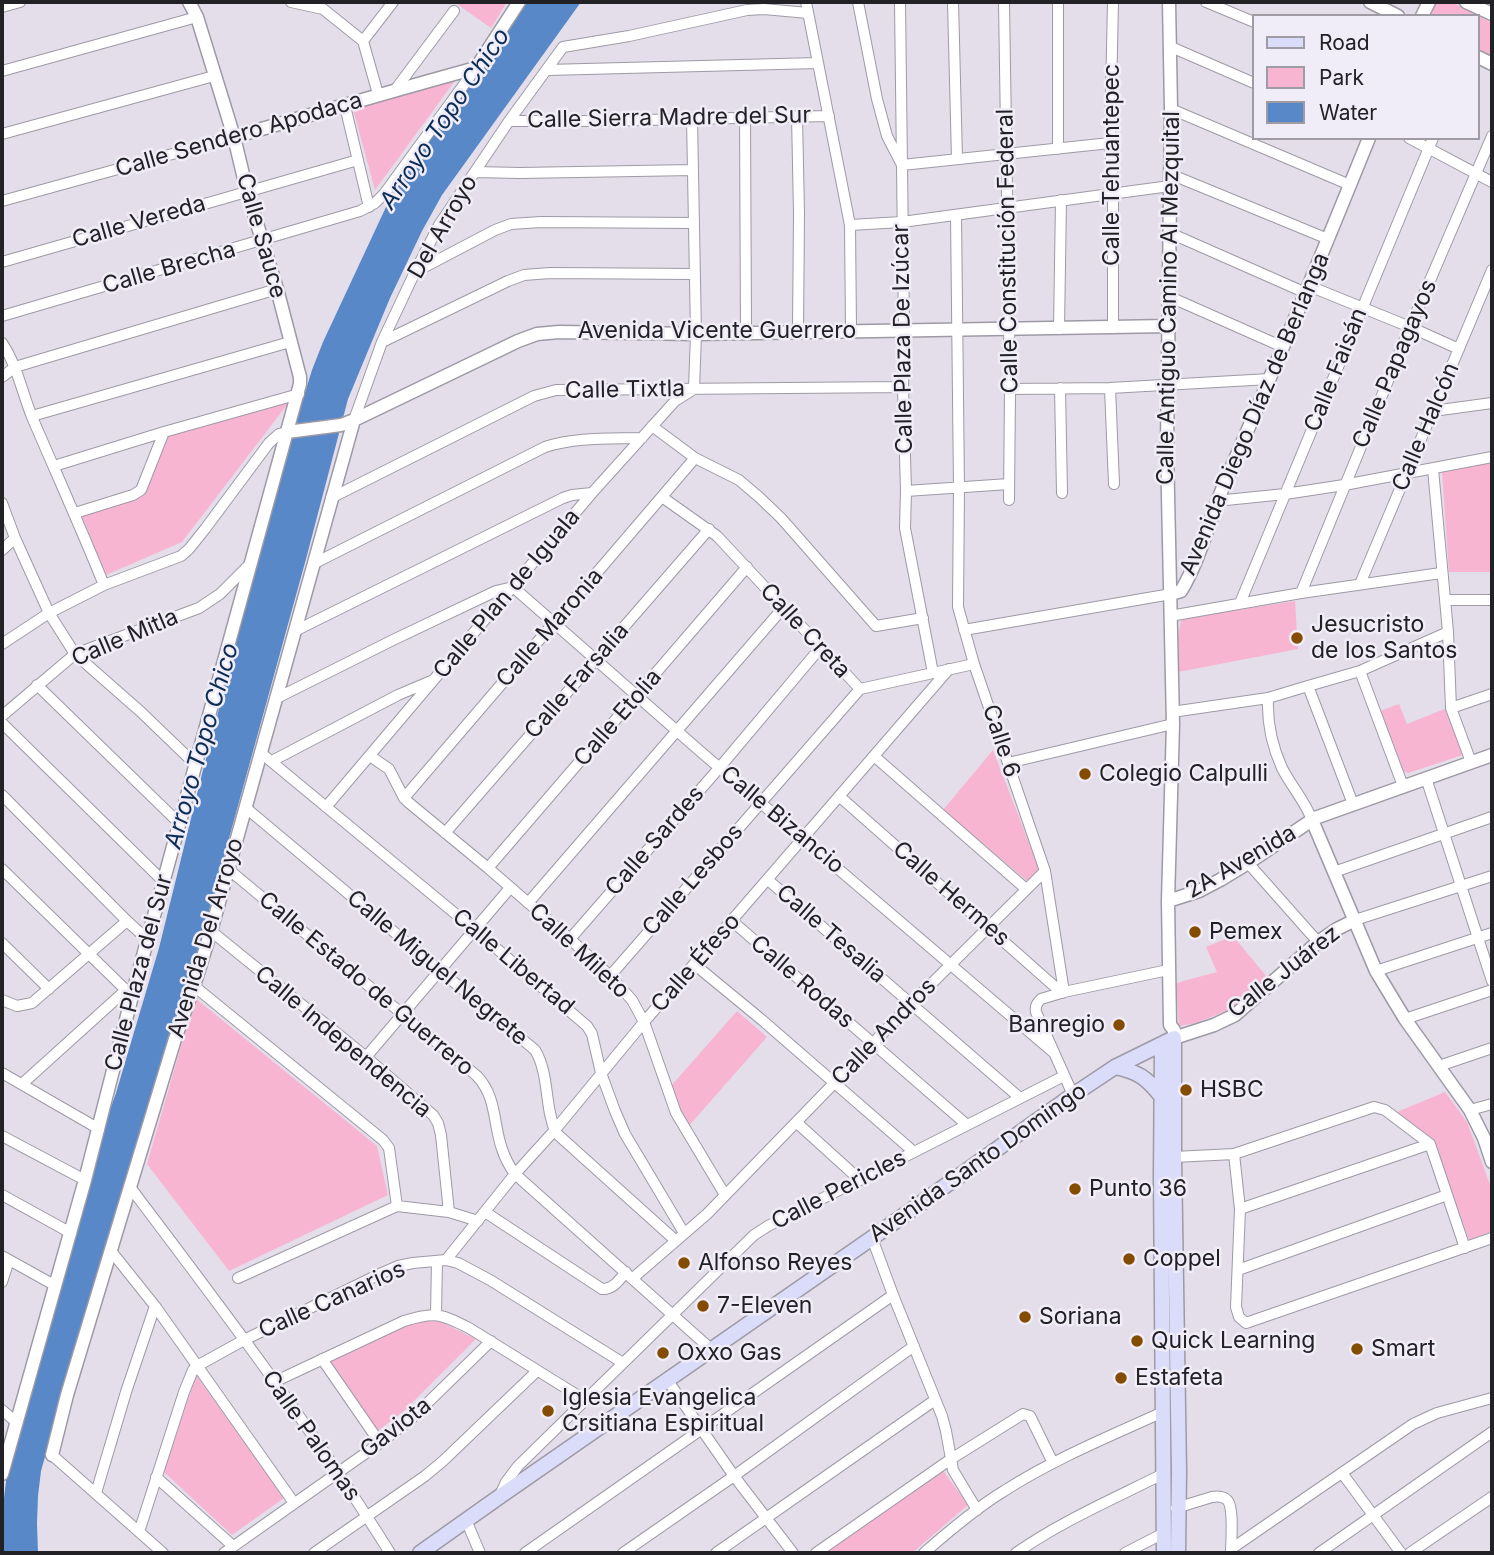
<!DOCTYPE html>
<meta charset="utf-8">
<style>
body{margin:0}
#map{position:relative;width:1494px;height:1555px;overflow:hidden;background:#e3deea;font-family:Inter,sans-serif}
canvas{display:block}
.frame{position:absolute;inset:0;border:4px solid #222125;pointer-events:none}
.legend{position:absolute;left:1252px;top:14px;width:228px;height:126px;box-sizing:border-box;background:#f0ecf8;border:2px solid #9e9ba4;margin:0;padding:9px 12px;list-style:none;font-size:21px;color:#222125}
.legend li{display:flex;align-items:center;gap:14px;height:35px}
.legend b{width:35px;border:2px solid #9e9ba4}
</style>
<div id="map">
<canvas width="1494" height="1555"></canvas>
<div class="frame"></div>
<ul class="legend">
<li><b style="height:9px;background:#dbdcfa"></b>Road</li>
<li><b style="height:19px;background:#f8b5d2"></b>Park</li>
<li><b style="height:19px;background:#5888c7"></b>Water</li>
</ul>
</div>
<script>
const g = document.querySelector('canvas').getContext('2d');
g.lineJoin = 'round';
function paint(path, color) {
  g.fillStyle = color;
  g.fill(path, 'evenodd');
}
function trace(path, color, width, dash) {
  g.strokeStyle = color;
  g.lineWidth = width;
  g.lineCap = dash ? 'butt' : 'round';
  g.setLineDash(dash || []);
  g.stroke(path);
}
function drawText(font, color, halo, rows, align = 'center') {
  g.font = font + ' Inter,sans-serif';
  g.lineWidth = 5;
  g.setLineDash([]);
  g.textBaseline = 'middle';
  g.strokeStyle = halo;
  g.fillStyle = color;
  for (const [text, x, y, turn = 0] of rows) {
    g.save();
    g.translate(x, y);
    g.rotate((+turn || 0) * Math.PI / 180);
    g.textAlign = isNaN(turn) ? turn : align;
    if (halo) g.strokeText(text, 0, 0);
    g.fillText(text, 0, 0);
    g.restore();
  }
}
paint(new Path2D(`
 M454,2H507L491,28Z
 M1436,2H1452L1492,23V60L1478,52V16H1429Z
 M457,78L375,190L353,109Z
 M290,401L182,542L106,575L82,516L144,495L169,432Z
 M1492,462V572H1449L1442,472Z
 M1295,601L1298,649L1178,672L1177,644L1181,619Z
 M1399,704L1407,724L1447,708L1463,755L1408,773L1401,770L1380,711Z
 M993,750L1039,869L1027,881L943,810Z
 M1233,936L1267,977L1229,1010L1196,1023L1179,1026L1176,983L1217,972L1206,947Z
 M195,998L377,1146L388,1195L229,1271L147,1164Z
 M737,1011L767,1037L688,1127L671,1086Z
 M1445,1092L1467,1122L1492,1190V1231L1469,1240L1433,1139L1397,1112Z
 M415,1320L441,1322L476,1339L404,1411L375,1433L329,1360Z
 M196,1375L284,1498L232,1535L164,1472Z
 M942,1469L968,1505L912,1553H823Z`), '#f8b5d2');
paint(new Path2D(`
 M524,2H581L442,195L422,231L390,298L348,399L306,559L196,958L151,1095L77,1341L48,1446L41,1471L38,1496L37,1523L38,1553H2V1516L7,1472L85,1180L116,1093L159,948L202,774L256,566L292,435L312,370L323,342L386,207L414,154Z`), '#5888c7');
const minor = new Path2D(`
 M291,2L323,9L363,41L378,94
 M806,2L850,225L851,330
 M858,2L877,99L887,136L902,165L1110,143
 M900,2L904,330L903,387L906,491L905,528L933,673
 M953,2L957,159
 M1004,2L1010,389L1009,500
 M1058,2V149
 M1113,2L1110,143L1113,193V328
 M1206,2L1254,22
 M2,7L20,2
 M363,41L393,2
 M1171,47L1254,83
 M547,70L818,63
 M2,71L197,17
 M395,90L454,11
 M345,106L369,207
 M1171,109L1350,185
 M797,116L799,213L798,331
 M745,118L746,332
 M509,121H598L829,116
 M2,134L214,76
 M1409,138L1492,182
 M475,172L520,173L693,170
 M1170,174L1328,239
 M2,201L234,137
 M956,215L959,488L958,607L974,664L1045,871L1064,992
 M850,225L902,222L1170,186
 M1170,233L1306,293
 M2,262L358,160
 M415,272L495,230L511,224L541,222L694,223
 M1309,286L1410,327L1459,349
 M1170,297L1283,347
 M2,316L360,211L375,203L384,194L476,68
 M1059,329L1061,200
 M382,342L508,281L524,275L550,273L695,274
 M2,343C17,365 22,392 32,417C56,473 81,528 104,585
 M2,377L15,367L277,289
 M1060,388L1062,493
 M1110,388L1114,484
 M1010,389L1110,388L1270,379
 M1433,411L1492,403
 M32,416L290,342
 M354,420L382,342L415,272L439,225L509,121L563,47L629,36L747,10L764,9L808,13
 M652,426L695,458L739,480L759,497L781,518L876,626L923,618
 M54,466L164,432L299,394
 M1433,469L1448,632L1451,708L1471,762
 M906,491L1009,484
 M662,497L717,536L860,689
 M331,498L534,396L556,390L903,387
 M1216,501L1285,494L1344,485L1492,457
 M2,503L15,538L49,613L75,654L141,712L196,765
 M75,513L133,495L141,490L164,432
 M2,550L15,538
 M313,564L545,447C576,437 609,439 642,438
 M1360,584L1492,270
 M1301,593L1410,327L1492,136
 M1445,600H1492
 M1240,603L1433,138
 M1170,616L1301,593L1441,573
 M964,630L1171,594
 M295,631L563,498L572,495L592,493
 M2,644L49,613L104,585L181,556L189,549L205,529L269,443L279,434L287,432
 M1360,671L1403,786
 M37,685L179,823
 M1308,686L1353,804
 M860,689L974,664
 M1268,698C1267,721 1272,746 1282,768C1291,786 1305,801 1312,820
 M275,699L395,639L496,591L513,587L701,752L1053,1052
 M1451,708L1492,694
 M1172,712L1268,698L1308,686L1360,671L1448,632
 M2,716L75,654L199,608L220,594L251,563
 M2,723L164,882
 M261,753L475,930L587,1026L592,1034L601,1073L615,1111L625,1134L684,1233
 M370,756L389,769L404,798L408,802L488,868L570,939L610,976L632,1000L644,1022L676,1113L725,1195
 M874,756L1026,889
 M272,761L398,695L431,681
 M1008,763L1173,724
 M1426,778L1492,981
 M2,795L127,921L147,939
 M839,796L1062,993
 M404,798L695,458
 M326,807L592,493L675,401L694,389L696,334L692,118
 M246,808L535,1050C550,1075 544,1107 556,1133L675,1240
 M445,833L709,529
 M1248,863L1318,942
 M488,868L747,567
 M2,869L132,996
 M228,869L477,1076C497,1097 493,1124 502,1149C505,1158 509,1166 515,1174L712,1350
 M1334,872L1492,817
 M768,880L1020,1098
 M528,903L783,608
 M1355,920L1492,876
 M732,921L967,1125
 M211,931L366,1057L433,1115L438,1123L441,1135L449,1212
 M570,939L720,767L821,647
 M2,943L49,989
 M694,964L762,1020L914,1152
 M1376,971L1492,933
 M610,976L860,689
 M194,986L383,1140L389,1148L397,1206
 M2,1000L17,1006L32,1003L127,921
 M1405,1019L1492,990
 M366,1057L510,888
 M1439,1066L1492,1048
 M2,1073L99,1129
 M22,1084L126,990
 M1073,1095L1036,1012C1035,1006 1037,1003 1041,999L1064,992L1168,970
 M1470,1110L1492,1104
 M796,1122L860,1180
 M2,1136L85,1180
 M1430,1144L1465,1248
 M1234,1154L1240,1209L1236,1307L1239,1317L1246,1323L1492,1238
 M1174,1157L1234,1154L1374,1107L1385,1110L1430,1144
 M130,1187C220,1306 311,1426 390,1553
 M2,1195L71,1233
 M1240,1209L1430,1144
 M485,1212L602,1289C613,1290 620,1279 626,1272
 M872,1238L893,1295L942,1416L946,1431L953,1470L977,1510
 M111,1251L155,1306L294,1503
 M2,1256L56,1286
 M446,1260L515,1174L554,1131L644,1022L949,669
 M1238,1270L1447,1195
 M238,1278L397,1206L449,1212L478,1221
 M633,1278L707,1214L911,1004L1045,871
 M2,1282L9,1260
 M436,1314L437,1261
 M322,1359L380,1443
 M668,1381L734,1476L793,1553
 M274,1382L404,1321C435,1311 441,1314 469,1328L585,1400
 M2,1410L16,1422
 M52,1455L163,1553
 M1342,1473L1401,1553
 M156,1477L233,1546
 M96,1493L126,1392L155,1306
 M500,1495L506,1482L518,1466L754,1235L768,1226L1064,1076
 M1176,1508L1212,1497C1218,1496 1224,1496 1228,1501C1234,1510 1231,1541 1231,1553
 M466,1520L480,1553
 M139,1532L184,1392L193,1370L197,1366L244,1340L382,1273L398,1266L413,1263L446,1260L458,1263L490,1280L623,1363
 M1231,1549L1413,1424L1437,1413L1492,1398
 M224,1553L380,1443L412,1418L491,1341
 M314,1553L425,1476L443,1461L537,1371
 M525,1553L893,1295
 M623,1553L734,1476L914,1346
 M716,1553L935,1400
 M816,1553L951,1459L1023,1414L1030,1416L1053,1463
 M924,1553C949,1531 976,1508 1004,1491C1054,1459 1110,1436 1163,1412
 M1016,1553C1062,1521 1113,1499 1163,1474
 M1125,1553L1164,1533
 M1319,1553L1492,1432
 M1410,1553L1492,1497`);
const tertiary = new Path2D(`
 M1169,2L1171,109L1167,449L1173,724L1168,901L1170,1025L1174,1030V1038L1214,1025L1235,1015L1318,942L1337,929L1355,920
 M1370,2L1398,16
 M1466,2L1492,14
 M1422,16L1429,2
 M1478,57L1492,64
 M234,137C314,114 395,90 476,68L519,2
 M287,432L341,425L354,420L518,341L537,334L559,332L696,334L1169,326
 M1171,594L1181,591C1202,556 1210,515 1227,478C1276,365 1323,252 1369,138
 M1312,820L1376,971L1405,1019L1470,1110L1484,1138L1492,1162
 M1168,901L1199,891L1220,880L1248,863L1315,818L1492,755
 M52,1455L67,1395L130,1187L175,1039L194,986L211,931L354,420
 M2,1474L85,1180L132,996L300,384V377L277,289L247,191L234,137L197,17L189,2`);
const secondary = new Path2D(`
 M1162,1044L1161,1177L1164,1553
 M1115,1067C1138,1072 1146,1077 1161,1096
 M420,1553L499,1497L872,1238L1073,1095L1115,1067L1174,1038V1157L1179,1471L1178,1553`);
trace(minor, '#9e9aa5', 12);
trace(tertiary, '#9e9aa5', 15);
trace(secondary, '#9e9aa5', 17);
trace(minor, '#fff', 10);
trace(tertiary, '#fff', 12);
trace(secondary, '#dbdcfa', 14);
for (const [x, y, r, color] of [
 [1297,638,7,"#844c00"],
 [1085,774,7,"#844c00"],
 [1195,932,7,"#844c00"],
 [1119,1025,7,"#844c00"],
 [1186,1090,7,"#844c00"],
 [1075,1189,7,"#844c00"],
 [1129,1259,7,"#844c00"],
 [684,1263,7,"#844c00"],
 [703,1306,7,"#844c00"],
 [1025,1317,7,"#844c00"],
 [1137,1341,7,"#844c00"],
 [1357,1349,7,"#844c00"],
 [663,1353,7,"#844c00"],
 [1121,1378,7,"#844c00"],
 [548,1411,7,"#844c00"]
]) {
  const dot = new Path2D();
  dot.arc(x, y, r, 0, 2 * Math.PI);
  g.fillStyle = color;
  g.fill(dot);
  trace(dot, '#f0ecf8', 2.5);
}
drawText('23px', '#222125', '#f0ecf8', [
 ["Calle Sierra Madre del Sur",669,118,-1],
 ["Calle Sendero Apodaca",239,135,-16],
 ["Calle Tehuantepec",1112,165,-90],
 ["Calle Vereda",139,222,-16],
 ["Del Arroyo",443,227,-60],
 ["Calle Sauce",261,236,74],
 ["Calle Constitución Federal",1008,251,-91],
 ["Calle Brecha",169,268,-16],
 ["Calle Antiguo Camino Al Mezquital",1169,298,-89],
 ["Avenida Vicente Guerrero",717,331],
 ["Calle Plaza De Izúcar",903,339,-91],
 ["Calle Papagayos",1395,364,-67],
 ["Calle Faisán",1336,370,-68],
 ["Calle Tixtla",625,390,-1],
 ["Avenida Diego Díaz de Berlanga",1255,414,-67],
 ["Calle Halcón",1426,427,-67],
 ["Calle Plan de Iguala",507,594,-50],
 ["Calle Maronia",550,628,-49],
 ["Calle Creta",805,631,47],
 ["Calle Mitla",125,638,-23],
 ["Calle Farsalia",577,681,-49],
 ["Calle Etolia",618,718,-49],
 ["Calle 6",1001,741,72],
 ["Calle Bizancio",782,820,40],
 ["Calle Sardes",655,841,-49],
 ["2A Avenida",1241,862,-30],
 ["Calle Lesbos",693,880,-49],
 ["Calle Hermes",951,894,41],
 ["Calle Tesalia",831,934,41],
 ["Avenida Del Arroyo",206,938,-73],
 ["Calle Mileto",579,951,43],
 ["Calle Libertad",513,962,40],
 ["Calle Éfeso",696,963,-49],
 ["Calle Miguel Negrete",437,968,40],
 ["Calle Juárez",1284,972,-38],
 ["Calle Plaza del Sur",139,973,-75],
 ["Calle Rodas",802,982,41],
 ["Calle Estado de Guerrero",366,984,40],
 ["Calle Andros",884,1032,-46],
 ["Calle Independencia",343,1042,40],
 ["Avenida Santo Domingo",978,1163,-35],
 ["Calle Pericles",839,1190,-27],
 ["Calle Canarios",332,1300,-24],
 ["Gaviota",396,1428,-38],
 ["Calle Palomas",311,1436,55]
]);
drawText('23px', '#222125', '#f0ecf8', [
 ["Jesucristo",1311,625],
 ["de los Santos",1311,651],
 ["Colegio Calpulli",1099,774],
 ["Pemex",1209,932],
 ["Banregio",1105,1025,"right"],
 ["HSBC",1200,1090],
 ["Punto 36",1089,1189],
 ["Coppel",1143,1259],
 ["Alfonso Reyes",698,1263],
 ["7-Eleven",717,1306],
 ["Soriana",1039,1317],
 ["Quick Learning",1151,1341],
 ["Smart",1371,1349],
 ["Oxxo Gas",677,1353],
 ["Estafeta",1135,1378],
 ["Iglesia Evangelica",562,1398],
 ["Crsitiana Espiritual",562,1424]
], 'left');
drawText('italic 24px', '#0a2c55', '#f0ecf8', [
 ["Arroyo Topo Chico",445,119,-56],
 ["Arroyo Topo Chico",202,746,-74]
]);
</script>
